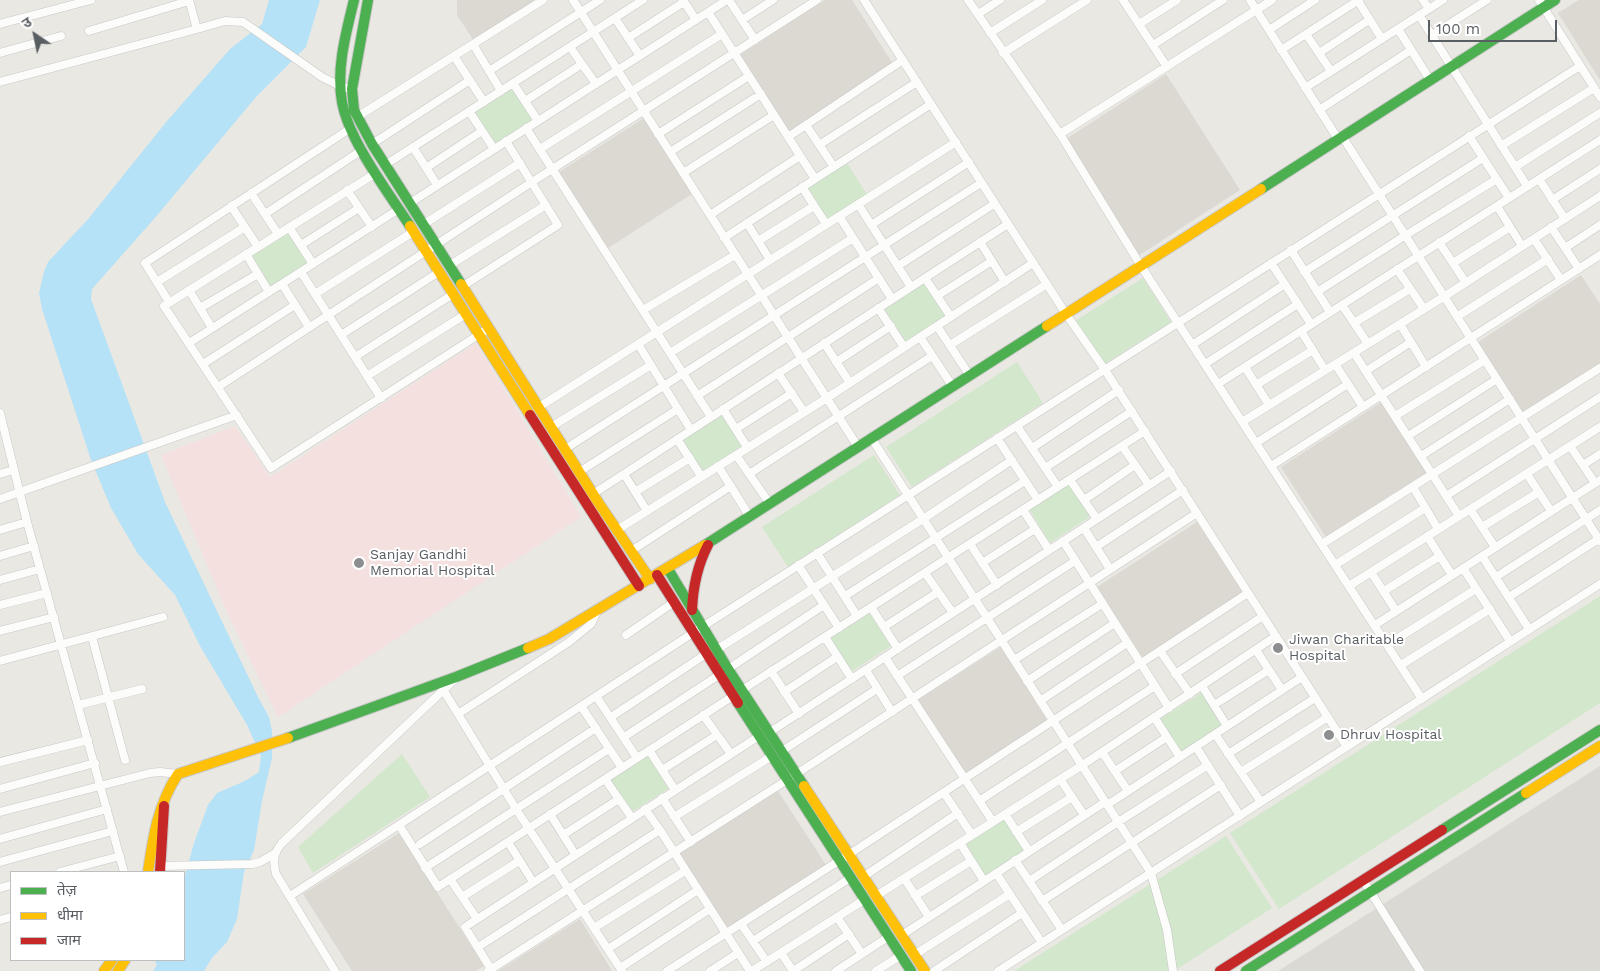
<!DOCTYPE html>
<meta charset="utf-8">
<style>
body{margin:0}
#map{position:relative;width:1600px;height:971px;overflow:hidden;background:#eae8e3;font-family:"Work Sans","Noto Sans Devanagari",sans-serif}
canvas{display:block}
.legend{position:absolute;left:10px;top:871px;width:175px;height:90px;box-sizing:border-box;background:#fff;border:1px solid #bdbfc0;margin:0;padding:6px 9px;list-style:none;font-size:15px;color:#595e62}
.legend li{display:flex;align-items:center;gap:10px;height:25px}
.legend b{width:25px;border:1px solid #bdbfc0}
.north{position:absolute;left:10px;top:10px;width:50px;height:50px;-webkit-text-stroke:4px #fff;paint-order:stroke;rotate:326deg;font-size:14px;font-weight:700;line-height:20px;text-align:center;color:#595e62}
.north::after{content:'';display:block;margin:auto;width:18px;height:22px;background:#595e62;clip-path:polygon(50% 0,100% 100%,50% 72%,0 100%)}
.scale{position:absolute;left:1428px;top:20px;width:129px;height:22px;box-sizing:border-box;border:2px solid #595e62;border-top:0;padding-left:6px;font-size:15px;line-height:18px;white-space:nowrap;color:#595e62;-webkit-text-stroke:4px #fff;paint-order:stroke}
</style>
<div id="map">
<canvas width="1600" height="971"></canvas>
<ul class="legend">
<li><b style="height:6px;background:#4caf50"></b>तेज़</li>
<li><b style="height:6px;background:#ffc107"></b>धीमा</li>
<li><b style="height:6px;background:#c62828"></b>जाम</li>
</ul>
<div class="north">उ</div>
<div class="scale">100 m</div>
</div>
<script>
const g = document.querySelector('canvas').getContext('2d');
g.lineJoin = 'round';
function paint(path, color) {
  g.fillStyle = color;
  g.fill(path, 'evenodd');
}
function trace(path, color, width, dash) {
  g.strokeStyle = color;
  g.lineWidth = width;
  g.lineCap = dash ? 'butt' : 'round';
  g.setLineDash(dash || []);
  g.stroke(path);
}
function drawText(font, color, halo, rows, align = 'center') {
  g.font = font + ' "Work Sans",sans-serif';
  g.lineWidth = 4;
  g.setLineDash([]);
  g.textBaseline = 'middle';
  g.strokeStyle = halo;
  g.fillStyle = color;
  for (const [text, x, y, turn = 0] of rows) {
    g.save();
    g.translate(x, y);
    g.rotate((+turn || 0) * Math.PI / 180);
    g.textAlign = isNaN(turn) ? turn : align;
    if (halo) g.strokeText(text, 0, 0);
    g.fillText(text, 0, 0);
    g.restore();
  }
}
paint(new Path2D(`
 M1600,766V971H1278Z`), '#dbd9d4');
paint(new Path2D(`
 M457,0H540L474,41L457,15Z
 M825,0H852L893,64L789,131L740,55Z
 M1579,0H1600V80L1558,13Z
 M1166,74L1240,190L1138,256L1063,141Z
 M644,118L692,194L608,248L559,172Z
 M1581,275L1600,304V365L1524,414L1478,342Z
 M1383,401L1429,474L1327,539L1281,467Z
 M1197,522L1243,593L1143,658L1097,587Z
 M1001,647L1048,722L966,774L918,700Z
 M778,791L826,865L726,931L677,854Z
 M399,833L484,966L476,971H352L303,894Z
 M580,919L612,971H498Z`), '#dcd8d2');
paint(new Path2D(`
 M476,343L581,517L278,717L226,610L161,455L235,426L270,477Z`), '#f4e0de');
paint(new Path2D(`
 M513,86L534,120L493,146L472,113Z
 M847,163L868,196L827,223L806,189Z
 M289,230L310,263L269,290L248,256Z
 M1143,278L1171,322L1100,367L1072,323Z
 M925,283L946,316L905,342L884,309Z
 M1017,362L1043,403L912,487L886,447Z
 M723,413L744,446L704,473L682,439Z
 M874,455L900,495L788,567L762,527Z
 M1070,483L1091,516L1050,543L1029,509Z
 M1600,596V703L1279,909L1230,833Z
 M870,613L891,646L851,672L829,639Z
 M1201,693L1223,726L1182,752L1160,719Z
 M649,753L671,787L630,813L608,779Z
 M402,754L430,797L313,873L298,847Z
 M1005,818L1026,851L985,877L964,844Z
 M1226,836L1272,908L1174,971H1014Z`), '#d2e7cc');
paint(new Path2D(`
 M269,0H320L306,47L256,97L154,219L92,289L91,299L165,502L258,697L269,717L272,731V758L262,801L254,850L244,872L237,919L227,942L212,958L204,971H153L157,965L154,960H184V879L194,843L208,805L217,793L245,781L259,772L261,756L247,725L200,646L175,595L138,554L111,508L91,460L42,309L39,293L44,272L48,262L89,218L167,121L230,49L262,24Z`), '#b5e2f7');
const street = new Path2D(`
 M573,0L858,447
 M683,0L696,20
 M729,0L755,40
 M864,0L1066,314L1105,370L1347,747
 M968,0L1060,134L1141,266L1422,699
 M1123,0L1167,67
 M1250,0L1338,139
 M1423,0L1429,9
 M1539,0L1600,97
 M1358,1L1382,39
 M708,12L815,179
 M978,14L1000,0
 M1419,15L1527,186
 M615,18L640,56
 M742,20L773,0
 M0,24L91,0
 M1139,24L1177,0
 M197,29L225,21L243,22L322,77L342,87L352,89
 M1398,29L1430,80
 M1269,30L1315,0
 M89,31L189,1
 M990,33L1042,0
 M1306,34L1331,71
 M1432,35L1487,0
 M628,38L684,2
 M473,44L501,91
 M1153,45L1223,0
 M570,47L596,84
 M1281,50L1359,0
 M0,53L61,36
 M1003,53L1087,0
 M1319,53L1369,20
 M454,56L484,102
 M489,71L600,0
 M0,82L197,29L189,0
 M513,83L538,121
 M1305,88L1443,0
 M525,101L582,64
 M1319,110L1411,50
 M469,111L494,149
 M357,117L543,0
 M806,125L834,167
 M526,128L711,417
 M658,134L749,76
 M1060,134L1272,0
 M1342,136L1600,541
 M1469,136L1509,198
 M788,137L903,60
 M372,144L470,80
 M819,145L917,82
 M1501,146L1594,88
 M413,147L437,185
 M540,149L722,34
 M670,152L761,94
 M385,165L643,0
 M1515,167L1600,113
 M426,168L482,131
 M376,173L164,306L271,468L483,332
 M683,173L774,115
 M1539,179L1565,219
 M802,187L826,224
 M347,190L372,227
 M251,193L278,234
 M1552,200L1600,169
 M410,203L727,0
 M858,204L911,287
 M231,206L258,247
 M1497,206L1522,246
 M265,214L362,150
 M710,215L800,156
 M839,216L892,299
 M747,223L770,260
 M424,224L520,163
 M871,225L969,162
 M289,227L313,264
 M1551,227L1579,269
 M724,238L931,104
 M1534,239L1561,280
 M758,241L814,206
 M980,242L1005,282
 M1439,242L1466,283
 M301,245L359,208
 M1565,248L1600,225
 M1291,250L1330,312
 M246,254L269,292
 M1271,263L1311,324
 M1453,263L1510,227
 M450,265L546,205
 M898,266L994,204
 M1397,269L1424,309
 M301,272L381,398
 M1304,272L1483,158
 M925,278L951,317
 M157,282L245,227
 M282,284L309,327
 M463,286L558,225L506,141
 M189,290L212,328
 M1317,292L1406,235L1497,179
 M315,294L413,232
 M937,296L992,261
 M169,302L145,263L351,128
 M1342,305L1368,344
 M200,308L258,274
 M878,308L904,347
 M643,310L735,255
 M1458,316L1548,259
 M1354,323L1410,289
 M1400,324L1426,367
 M937,326L970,376
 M1301,331L1325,370
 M341,335L439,272
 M920,337L953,387
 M189,343L399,209
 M824,343L850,383
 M638,344L691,430
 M950,345L1047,284
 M1192,345L1285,284
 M670,353L853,238
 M1354,353L1459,516
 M355,357L453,294
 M836,362L891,326
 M203,364L295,305
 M1205,364L1298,304
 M1335,364L1363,407
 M1245,367L1269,405
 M1366,371L1411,342
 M778,373L804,412
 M367,376L466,314
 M1218,384L1600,140
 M1256,385L1313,350
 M218,387L532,182L817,0
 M697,396L879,278
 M539,407L956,142
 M723,409L747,447
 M0,413L27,522L124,872
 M1395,416L1485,360
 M1242,422L1445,296L1600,196
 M1017,426L1058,487
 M551,427L651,365
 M736,429L792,393
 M1408,436L1497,379
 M997,438L1038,500
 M677,439L701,476
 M872,439L1151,873L1167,930L1173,971
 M1256,443L1348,384
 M1122,446L1149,485
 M1570,446L1595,483
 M1032,448L1119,390
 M565,449L981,183
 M736,455L770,504
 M1421,456L1510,399
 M1583,465L1600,454
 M718,466L750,517
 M1271,466L1600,255
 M1045,468L1132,411
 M579,472L678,409
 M0,474L14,470
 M624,474L647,511
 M749,474L932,356
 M1527,474L1551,511
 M1070,480L1097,519
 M1413,487L1438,529
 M635,492L690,458
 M593,494L1008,224
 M1446,496L1600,397
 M0,499L237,415
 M1084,500L1135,465
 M1470,509L1495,547
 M1023,510L1049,550
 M1482,527L1539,492
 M1084,528L1110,569
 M0,530L27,522
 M617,530L827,398L1033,263
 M1427,536L1452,575
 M1063,541L1169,708
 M970,544L997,585
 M1322,544L1600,368
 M1096,547L1183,490
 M631,551L731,486
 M817,553L857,616
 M0,556L34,546
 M1482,556L1529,629
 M982,563L1035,529
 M798,565L839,628
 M1335,565L1425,508
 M1463,568L1510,641
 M1371,572L1396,611
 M925,573L953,613
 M1496,577L1600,510
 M0,580L40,569
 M1349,586L1600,427
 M1384,591L1440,556
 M845,596L1025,481
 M1509,597L1600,538
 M0,605L47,593
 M871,607L898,649
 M1375,625L1600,480
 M884,627L938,592
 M0,631L54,617
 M626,635L674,602
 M92,637L125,760
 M825,637L852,679
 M1387,645L1476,589
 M716,650L923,519L1012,460
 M1256,650L1282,690
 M1160,651L1190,694
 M885,657L993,822
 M1014,660L1102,604
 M0,661L163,617
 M1401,665L1490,609
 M728,669L824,605
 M866,670L892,712
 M771,671L799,714
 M1175,674L1263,616
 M897,676L1075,561
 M1027,681L1115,623
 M1202,686L1227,726
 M742,690L1145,431
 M444,691L516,809L622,971
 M784,692L837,657
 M596,696L637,758
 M1040,701L1127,643
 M78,705L142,689
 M1214,705L1269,670
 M581,706L622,768
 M458,714L569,642L591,624L597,611
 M703,715L731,754
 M611,717L706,654
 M1154,717L1180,757
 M770,732L1171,471
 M1215,734L1261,802
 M624,737L719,675
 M1196,747L1240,816
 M649,750L675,790
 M782,751L877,689
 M1102,752L1128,791
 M1228,754L1315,698
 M0,762L88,740
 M662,770L717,735
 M1115,771L1167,737
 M1241,772L1328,717
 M605,779L632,818
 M1060,779L1084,815
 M0,789L95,763
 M944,793L972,835
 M662,798L691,842
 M979,801L1155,686
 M1107,805L1302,677
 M645,809L660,830L750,971
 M0,812L150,773L160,772L178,774
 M550,814L575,854
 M1005,814L1029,851
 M674,817L772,756
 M399,825L438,887L733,696
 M1016,832L1072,797
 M563,835L619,799
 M0,839L107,809
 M508,842L533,882
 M960,843L984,881
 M420,844L596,728
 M1015,860L1062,930
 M0,862L113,831
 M161,866L252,864L260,862L274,854
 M425,868L609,749
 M60,872L120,856
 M996,873L1042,943
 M863,877L958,813
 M904,878L929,917
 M450,879L477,919
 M1363,880L1420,971
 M1029,881L1118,822L1208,765
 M0,888L11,885
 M290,896L702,627L1580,66
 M876,896L1081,766L1276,636
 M915,896L971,861
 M462,897L519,861
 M1042,901L1221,785
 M837,917L862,954
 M0,920L11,917
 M741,924L767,962
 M594,928L685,871
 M902,935L1105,802
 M753,941L850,878
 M478,947L660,830
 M608,949L698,890
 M781,953L793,971
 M914,955L1010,894
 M620,968L710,909
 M491,969L465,927L759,736
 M335,971L276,874C273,861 273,855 281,844L455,679
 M488,971L787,780L1197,513
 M667,971L848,855L1248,593
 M710,971L738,953
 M752,971L864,900
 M793,971L849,934
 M836,971L888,937
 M876,971L900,956
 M934,971L1022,913
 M998,971L1600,584`);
const fast = new Path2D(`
 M354,0C346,33 336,68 342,102C349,141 388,192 410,226
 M368,0L352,89L354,110L372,144L461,284
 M1261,189L1555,0
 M705,545L1047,326
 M668,569L728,669L804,786
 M738,703L911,971
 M288,738L456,677L528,648
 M1442,830L1600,730
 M1246,971L1526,793`);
const slow = new Path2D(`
 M410,226L530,415
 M461,284L598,502L650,579
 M1047,326L1261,189
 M528,648L549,639L705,545
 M804,786L925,971
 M1526,793L1600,746
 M148,872C153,837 158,804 178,774L288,738
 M104,971L112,960
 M118,971L125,960`);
const jam = new Path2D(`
 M530,415L639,586
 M657,575L738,703
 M692,610C693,587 697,566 708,545
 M160,872L164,806
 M1220,971L1442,830`);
trace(street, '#c6c7c6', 9);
trace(fast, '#c7c7c7', 12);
trace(slow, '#c7c7c7', 12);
trace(jam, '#c7c7c7', 12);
trace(street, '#fcfcfb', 8);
trace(fast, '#4caf50', 10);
trace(slow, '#ffc107', 10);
trace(jam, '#c62828', 10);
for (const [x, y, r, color] of [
 [359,563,6,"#8c8e8f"],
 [1278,648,6,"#8c8e8f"],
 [1329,735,6,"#8c8e8f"]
]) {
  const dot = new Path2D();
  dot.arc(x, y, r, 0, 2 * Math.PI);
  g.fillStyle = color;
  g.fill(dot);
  trace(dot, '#fff', 2);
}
drawText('14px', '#595e62', '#fff', [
 ["Sanjay Gandhi",370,555],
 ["Memorial Hospital",370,571],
 ["Jiwan Charitable",1289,640],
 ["Hospital",1289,656],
 ["Dhruv Hospital",1340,735]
], 'left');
</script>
